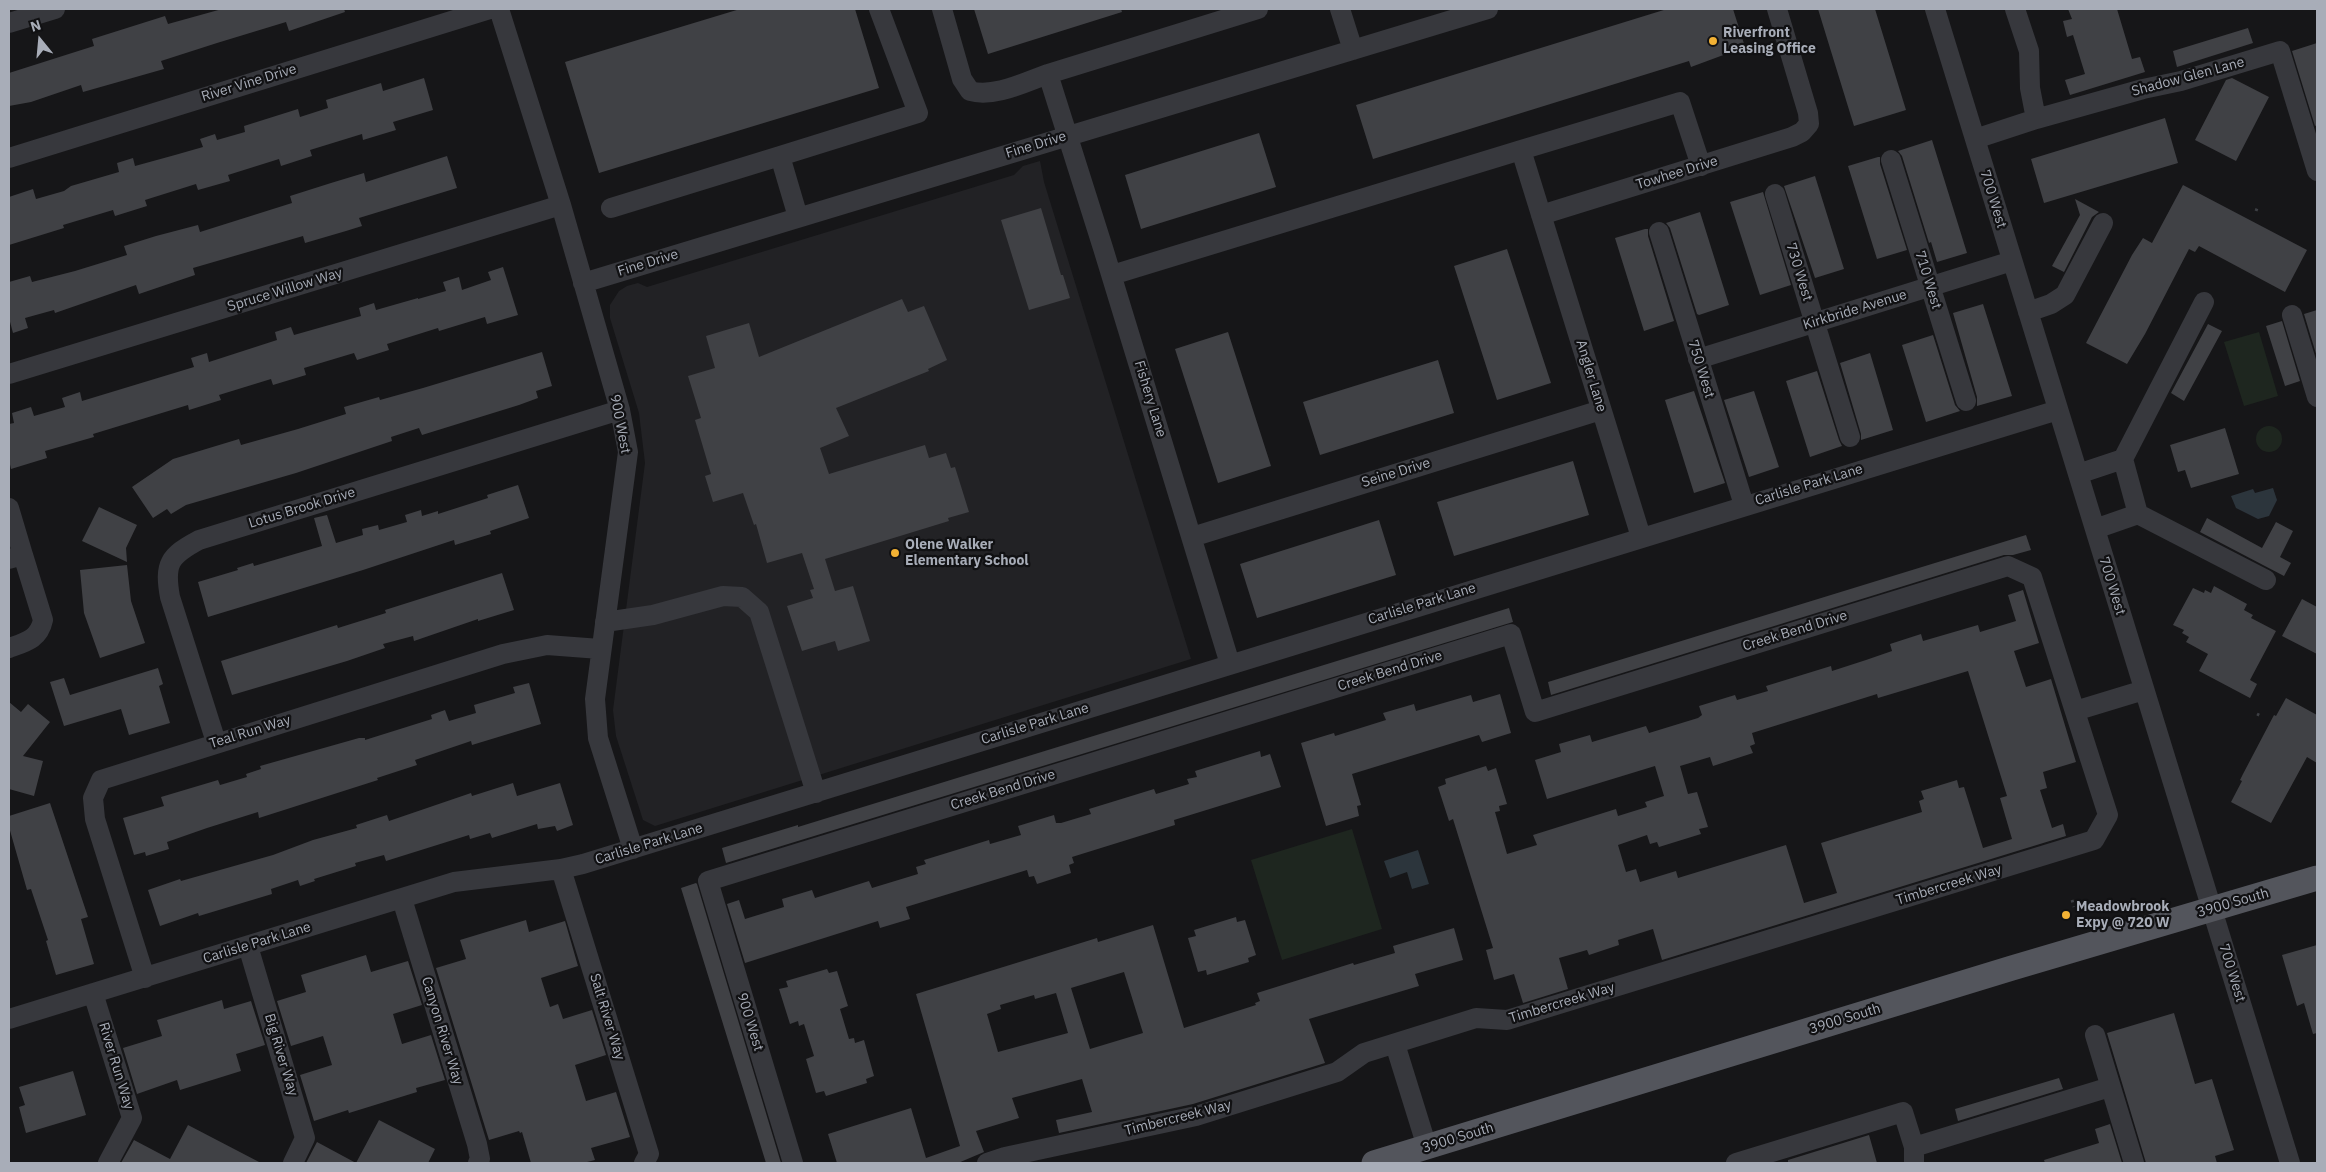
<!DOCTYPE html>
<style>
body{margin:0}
#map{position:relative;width:2326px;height:1172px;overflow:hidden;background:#161618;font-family:"IBM Plex Sans",sans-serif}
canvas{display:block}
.frame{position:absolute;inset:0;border:10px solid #a8adb8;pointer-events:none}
.north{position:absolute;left:15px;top:15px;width:50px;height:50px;-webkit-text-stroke:4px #111113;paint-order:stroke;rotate:343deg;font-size:14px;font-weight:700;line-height:20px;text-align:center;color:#a8adb8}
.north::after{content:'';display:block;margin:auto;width:18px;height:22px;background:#a8adb8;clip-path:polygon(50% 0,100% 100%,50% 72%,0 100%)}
</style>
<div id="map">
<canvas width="2326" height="1172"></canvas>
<div class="frame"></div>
<div class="north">N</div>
</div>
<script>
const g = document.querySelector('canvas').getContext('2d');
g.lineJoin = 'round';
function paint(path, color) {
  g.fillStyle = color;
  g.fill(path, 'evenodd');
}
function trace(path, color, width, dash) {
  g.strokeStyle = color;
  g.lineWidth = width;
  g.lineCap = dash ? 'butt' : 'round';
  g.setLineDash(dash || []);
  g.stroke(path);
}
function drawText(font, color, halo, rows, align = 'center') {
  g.font = font + ' "IBM Plex Sans",sans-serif';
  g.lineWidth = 4.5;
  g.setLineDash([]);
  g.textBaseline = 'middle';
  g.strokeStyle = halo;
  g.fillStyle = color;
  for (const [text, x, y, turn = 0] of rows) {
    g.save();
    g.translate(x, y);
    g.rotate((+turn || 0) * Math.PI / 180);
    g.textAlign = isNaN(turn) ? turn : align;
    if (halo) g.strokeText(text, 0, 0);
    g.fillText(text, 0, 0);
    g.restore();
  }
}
paint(new Path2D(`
 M1040,161L1044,182L1191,659L655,826L643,820L616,736L613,710L645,463L639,413L610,318V305L619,291L627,286L638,283L647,287L1014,175L1023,166Z`), '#222225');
paint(new Path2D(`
 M2259,332L2278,396L2244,406L2224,342Z
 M2256 439a13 13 0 1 1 26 0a13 13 0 1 1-26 0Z
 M1352,829L1382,929L1282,960L1251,860Z`), '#1e261f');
paint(new Path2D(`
 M2273,488L2277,500L2269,516L2258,519L2236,508L2231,496L2253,489L2255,493Z
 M1418,850L1429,884L1412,889L1407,872L1390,878L1384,861Z`), '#2c353c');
paint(new Path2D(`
 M222,9H344L345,12L289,31L286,22L217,43L161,61L164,69L83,92L81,85L31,102L9,106V73L94,46L92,39L165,16L168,24Z
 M740,9H855L879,88L599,173L565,62Z
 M974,9H1121L1122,12L988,54Z
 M1667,9H1733L1745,47L1691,67L1689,61L1373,159L1356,105Z
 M1818,9H1875L1906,110L1854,126Z
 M2068,9H2117L2132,59L2140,57L2145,72L2070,95L2065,80L2085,74L2073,35L2067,37L2063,21L2072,19Z
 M2248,28L2253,43L2177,67L2173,51Z
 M2317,43V125L2315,126L2292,51Z
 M424,78L433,110L393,122L396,130L363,140L362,134L310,150L312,156L281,166L279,159L228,175L230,181L198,190L196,184L145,200L147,206L115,216L113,210L63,225L64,228L9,245V197L33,189L36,199L64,191L71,186L119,172L117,163L133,158L135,166L175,155L203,147L200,139L215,134L217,140L245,132L244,126L298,109L300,117L328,108L326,100L381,83L383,91Z
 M2232,78L2269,97L2236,161L2195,140L2226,80Z
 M2165,118L2178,163L2044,203L2031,159Z
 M1259,133L1276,187L1141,229L1125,175Z
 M1932,140L1967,253L1937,262L1931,242L1929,243L1902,156L1898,151Z
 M447,156L457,188L359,218L362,226L346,231L305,243L303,236L193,268L195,275L139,294L136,285L55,313L54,310L25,318L28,328L13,333L9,318V282L30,276L32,282L75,271L127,255L124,246L156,236L198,225L200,232L292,203L290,196L331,183L364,173L366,182Z
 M1878,157H1880V164L1907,250L1877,259L1848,166Z
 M1815,176L1844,269L1815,278L1784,186Z
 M2183,185L2307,250L2285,292L2199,246L2195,252L2189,249L2145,334L2127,364L2086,343L2132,255L2143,238L2152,243Z
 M1763,192L1791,285L1760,295L1730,202Z
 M2075,199L2099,212L2092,217L2064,272L2052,266L2080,215Z
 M1041,208L1061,275H1063L1070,298L1029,310L1001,220Z
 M1700,212L1729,305L1699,315L1697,314L1670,228L1666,223Z
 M1645,229H1648V236L1674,321L1644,331L1615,238Z
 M1507,249L1551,383L1497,400L1454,266Z
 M503,267L518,315L487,324L485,317L439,331L438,328L387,344L389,350L357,360L354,353L304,368L306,375L273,385L271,379L219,395L221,400L189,410L188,405L93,434L94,437L45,451L47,458L11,469L9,460V424L14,423L12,413L31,407L34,416L65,407L62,398L80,392L82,401L194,367L191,358L207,353L209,362L277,340L275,332L291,327L294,335L361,316L359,308L374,303L376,310L418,298V299L446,291L443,282L459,277L462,290L491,280L488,272Z
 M902,299L908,312L924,306L947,360L928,369L929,371L836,408L849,436L820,448L829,474L925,445L929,458L946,453L951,468L955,467L969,512L948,518L949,521L825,559L835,591L853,586L870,641L838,651L835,641L802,651L787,606L813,598L810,590L814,589L802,553L767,563L756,524L754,525L743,493L713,502L705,476L711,474L695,420L701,418L688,376L715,368L706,336L749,323L759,357Z
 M1983,304L2012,396L1977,406V397L1953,313Z
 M2317,310V357L2304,314Z
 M2282,321L2300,381L2285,386L2266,326Z
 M2208,324L2222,331L2184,401L2171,393Z
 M1228,332L1271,466L1218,483L1175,349Z
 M1933,335L1955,405L1960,411L1926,422L1902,345Z
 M542,352L552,386L536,391L538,398L519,405L422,435L419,428L391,437L392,441L296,473L186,505L171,514L167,509L153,518L132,487L173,459L239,439L241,445L298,429L346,414L344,407L379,397L380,400L423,388Z
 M1870,353L1893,430L1861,440V434L1840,363Z
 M1438,360L1454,413L1320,455L1303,402Z
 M1817,371L1839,440L1842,446L1810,457L1786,381Z
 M1694,391L1725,483L1694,493L1665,400Z
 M1754,391L1779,467L1749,477L1724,400Z
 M2225,428L2239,474L2191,488L2185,470L2178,472L2170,445Z
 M1573,461L1589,515L1454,556L1437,502Z
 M518,485L529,518L490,531L491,534L455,545L454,540L363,570L208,617L198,582L238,570L237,568L253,563L254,566L322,546L314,518L327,515L336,543L363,535L362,529L378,525L379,530L407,522L405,515L421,510L422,516L438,511V514L488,498L487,495Z
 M99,507L137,525L126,548L127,562L82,541Z
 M2207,518L2262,548L2276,522L2293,531L2280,557L2291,563L2284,576L2200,532Z
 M1379,520L1396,575L1257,618L1240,564Z
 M2026,535L2031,550L2013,555H2004L1551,695L1548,682Z
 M127,565L131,601L145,643L100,658L84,613L80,570Z
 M502,573L514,610L478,621V619L414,641L413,636L383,644L385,648L347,661L232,695L221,661L337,625L338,628L386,613L385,610Z
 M2214,586L2247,604L2244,610L2253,615L2251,618L2276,631L2250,680L2257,684L2250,698L2199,671L2208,654L2186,642L2189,637L2182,633L2184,630L2173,625L2193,588L2204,593L2205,590L2211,593Z
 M2023,590L2039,643L2014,651L2026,687L2051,679L2076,762L2043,772L2047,788L2040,790L2052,828L2063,824L2066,836L1662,960L1653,929L1618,940L1619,945L1589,955L1587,950L1559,958L1568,989L1523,1003L1514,974L1494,980L1486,950L1493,948L1453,819L1449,821L1438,787L1446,784L1445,779L1486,766L1488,771L1496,768L1507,804L1499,806L1500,811L1495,812L1507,854L1537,845L1533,835L1616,809L1618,816L1647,807L1645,802L1664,796L1655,766L1547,799L1535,760L1561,752L1559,744L1590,735L1592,742L1646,726L1649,733L1698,718L1702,715L1699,706L1735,695L1737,700L1768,691L1766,686L1831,666L1832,671L1866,660L1892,651L1890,644L1921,634L1923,641L1978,625L1980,632L2016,621L2008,595ZM1968,671L2007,796L2000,798L2012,839L1983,848L1964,787L1959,788L1957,780L1921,791L1924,799L1919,801L1922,812L1821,843L1837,893L1804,903L1786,845L1678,878L1676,871L1640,882L1636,869L1626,872L1618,845L1647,835L1650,844L1657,842L1659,847L1701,834L1699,829L1708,827L1697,792L1688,794L1680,766L1710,757L1713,766L1753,753L1750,746L1755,744L1752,733L1877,694L1878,698Z
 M2302,599L2317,607V654L2282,636Z
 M1509,608L1513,622L726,863L722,848L798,825V827Z
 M158,668L163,684L159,686L170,723L129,735L121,709L64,726L50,682L64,678L70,695Z
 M529,683L541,724L472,745L471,741L415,760L417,765L377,778L378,780L259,818L258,812L207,828L167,842L169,849L146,856L145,852L134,855L123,818L164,806L161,797L218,780L220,785L247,777L246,774L261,769L260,766L359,738H365V740L432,719L431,715L445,710L449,721L476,713L474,705L515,693L513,687Z
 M1500,694L1511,733L1482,742L1479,735L1352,774L1361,805L1357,806L1359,816L1326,826L1301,743L1334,733L1335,736L1386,720L1383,713L1414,704L1416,711L1471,695L1473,702Z
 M2286,698L2317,715V763L2307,757L2271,823L2231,802L2242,781L2240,780L2243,774L2274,715L2276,716Z
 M9,702L21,712L28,704L50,722L23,756L43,761L34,796L9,789Z
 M1260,751L1261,757L1270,754L1281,787L1174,820L1175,825L1072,857L1074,863L1069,865L1071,873L1037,884L1034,876L1029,877L1027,870L906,907L910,919L880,928L878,921L745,963L727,904L739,900L745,919L784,907L782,899L812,890L815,898L869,881L872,888L918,874L916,867L926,864L924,860L989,840L990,844L1021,835L1018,826L1054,815L1056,823H1061L1091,814L1089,809L1154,789L1156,794L1189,784L1187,779L1197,777L1195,771Z
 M513,783L517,796L560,783L573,825L557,831L555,826L538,829L537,824L492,838L490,833L470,839L469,835L386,861L384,855L355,863L356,866L314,879L315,881L300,886L298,880L271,889L272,894L199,916L198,913L160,926L148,890L180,879L181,881L273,855L313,840L357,828L356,825L387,815L389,821L471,793L472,796Z
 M50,803L88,917L81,919L94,964L56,975L46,941L48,940L31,889L27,890L9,827V816Z
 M696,883L697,884L781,1163H766L681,888Z
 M1236,917L1237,922L1245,920L1256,955L1248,958L1249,962L1207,975L1206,970L1198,972L1188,938L1196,936L1194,930Z
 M526,920L529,932L565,921L578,966L541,978L550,1007L558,1004L563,1019L592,1010L606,1055L575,1065L586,1101L616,1092L630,1137L591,1148L595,1160L583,1163H531L522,1132L520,1133L519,1131L489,1140L436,968L466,959L460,940Z
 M1153,925L1184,1028L1256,1005L1255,1003L1260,1001L1257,993L1353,963L1354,965L1395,953L1393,946L1454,928L1463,960L1415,974L1419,986L1309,1019L1325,1063L1193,1104L1059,1133L1056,1120L1092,1112L1082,1079L1012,1098L1019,1118L976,1131L984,1152L958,1163H837L828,1134L911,1108L926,1158L960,1146L916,994L1097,938L1098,942ZM1124,972L1143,1033L1090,1049L1071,988ZM1056,993L1068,1033L998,1052L987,1014L1001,1009L1000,1005L1034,995L1035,999Z
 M2317,945V1033L2313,1034L2304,1003L2297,1006L2282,955Z
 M366,955L371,972L408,961L422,1005L393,1014L402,1044L431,1035L445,1080L416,1088L417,1092L349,1113L348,1110L314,1121L300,1075L332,1065L323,1036L291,1046L277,1001L306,992L301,975Z
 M827,969L829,973L837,971L848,1006L840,1009L849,1039L854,1038L855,1043L864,1040L874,1076L866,1079L867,1083L826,1096L824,1091L816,1093L806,1059L814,1056L804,1024L799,1026L798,1021L790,1024L779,989L788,987L786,981Z
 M222,1000L224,1009L251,1001L265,1045L236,1054L241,1071L180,1090L177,1080L137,1094L123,1048L162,1036L157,1020Z
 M2174,1013L2195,1084L2212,1079L2234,1150L2215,1156L2217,1163H2146L2107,1033Z
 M73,1071L86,1115L26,1133L19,1107L25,1105L19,1087Z
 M2059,1078L2063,1089L1958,1121L1955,1109Z
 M379,1120L435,1149L428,1163H306L317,1142L356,1163Z
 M2110,1124L2122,1163H2045L2044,1160L2099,1143L2095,1129Z
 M188,1125L261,1163H121L134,1140L170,1159Z
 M1869,1135L1877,1163H1788V1160Z`), '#404145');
trace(new Path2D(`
 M2256,211L2258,206
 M2257,714L2261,716
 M2072,900L2074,907`), '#3d3f44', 3, [2.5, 4]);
trace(new Path2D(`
 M499,9L561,205L620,410L628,452L595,699L598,738L633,849
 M942,9L962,79L970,91C994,98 1025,82 1048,74
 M1340,9L1353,50
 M1935,9L2290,1163
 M2015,9L2029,51L2030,88L2036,119
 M9,23L55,9
 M1975,139L2036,119L2143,89L2181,81L2280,51L2317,171
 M1521,150L1680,102L1701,166
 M780,156L918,113L879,9
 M9,158L490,9
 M1891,160L1966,401
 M1775,194L1850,437
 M611,208L780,156L798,217
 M1541,215L1792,137L1802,132L1809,124L1808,113L1777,9
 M1659,232L1744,505
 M1112,275L1521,150L1641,537
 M583,283L1488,9
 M2028,312L2051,304L2065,295L2103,223
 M2292,315L2317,397
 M1698,359L2012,261
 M9,374L561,205
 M2123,459L2138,514L2266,580
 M2078,474L2123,459L2204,302
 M9,508L23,555
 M2095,529L2138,514
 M1192,537L1601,410
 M9,559L23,555L43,620C39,639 26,642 9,648
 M605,622L653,615L723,596L742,597L759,612L816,793
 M1230,664L1103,248L1048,74L1258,9
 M2075,711L2144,690
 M216,742L170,597C164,564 169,556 199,540L620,410
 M561,869L649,1154L644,1163
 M402,899L477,1144L480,1159L478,1163
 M248,946L305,1138L293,1163
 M145,978L95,819L93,798L101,780L503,654L547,645L600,649
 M93,993L132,1118L108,1163
 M9,1019L454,882L561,869L583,864L2058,410
 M2095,1035L2134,1163
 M1395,1044L1427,1147
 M1914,1147L2110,1087
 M793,1163L708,881L1511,634L1535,712L2008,566L2032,577L2108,815L2094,840L1507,1020L1476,1018L1364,1053L1337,1072L1196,1116L1005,1157L987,1163
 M1736,1163L1903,1112L1914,1147V1163`), '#37383d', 20);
trace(new Path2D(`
 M1374,1163L2012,968L2317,878`), '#53555c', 25);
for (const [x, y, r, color] of [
 [1713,41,5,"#f2b134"],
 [895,553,5,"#f2b134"],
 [2066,915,5,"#f2b134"]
]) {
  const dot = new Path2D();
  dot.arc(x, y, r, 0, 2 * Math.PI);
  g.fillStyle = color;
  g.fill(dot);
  trace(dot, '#111113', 2);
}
drawText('bold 14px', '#a8adb8', '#111113', [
 ["Riverfront",1723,33],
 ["Leasing Office",1723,49],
 ["Olene Walker",905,545],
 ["Elementary School",905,561],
 ["Meadowbrook",2076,907],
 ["Expy @ 720 W",2076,923]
], 'left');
drawText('14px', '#a8adb8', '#111113', [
 ["Shadow Glen Lane",2188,77,-15],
 ["River Vine Drive",249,83,-17],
 ["Fine Drive",1036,145,-17],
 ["Towhee Drive",1677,173,-17],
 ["700 West",1993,199,73],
 ["Fine Drive",648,263,-17],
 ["730 West",1799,272,73],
 ["710 West",1928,280,73],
 ["Spruce Willow Way",285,290,-17],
 ["Kirkbride Avenue",1855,310,-17],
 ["750 West",1701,369,73],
 ["Angler Lane",1591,376,73],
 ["Fishery Lane",1150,399,73],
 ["900 West",620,424,79],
 ["Seine Drive",1396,473,-17],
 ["Carlisle Park Lane",1809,485,-17],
 ["Lotus Brook Drive",302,508,-17],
 ["700 West",2112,586,73],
 ["Carlisle Park Lane",1422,604,-17],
 ["Creek Bend Drive",1795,631,-17],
 ["Creek Bend Drive",1390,671,-17],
 ["Carlisle Park Lane",1035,724,-17],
 ["Teal Run Way",250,732,-17],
 ["Creek Bend Drive",1003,790,-17],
 ["Carlisle Park Lane",649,844,-17],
 ["Timbercreek Way",1949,885,-17],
 ["3900 South",2233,903,-16],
 ["Carlisle Park Lane",257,943,-17],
 ["700 West",2232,973,73],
 ["Timbercreek Way",1562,1003,-17],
 ["Salt River Way",607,1017,73],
 ["3900 South",1845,1019,-17],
 ["900 West",750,1022,73],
 ["Canyon River Way",442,1031,73],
 ["Big River Way",281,1055,73],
 ["River Run Way",116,1066,73],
 ["Timbercreek Way",1178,1118,-14],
 ["3900 South",1458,1138,-17]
]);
</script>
